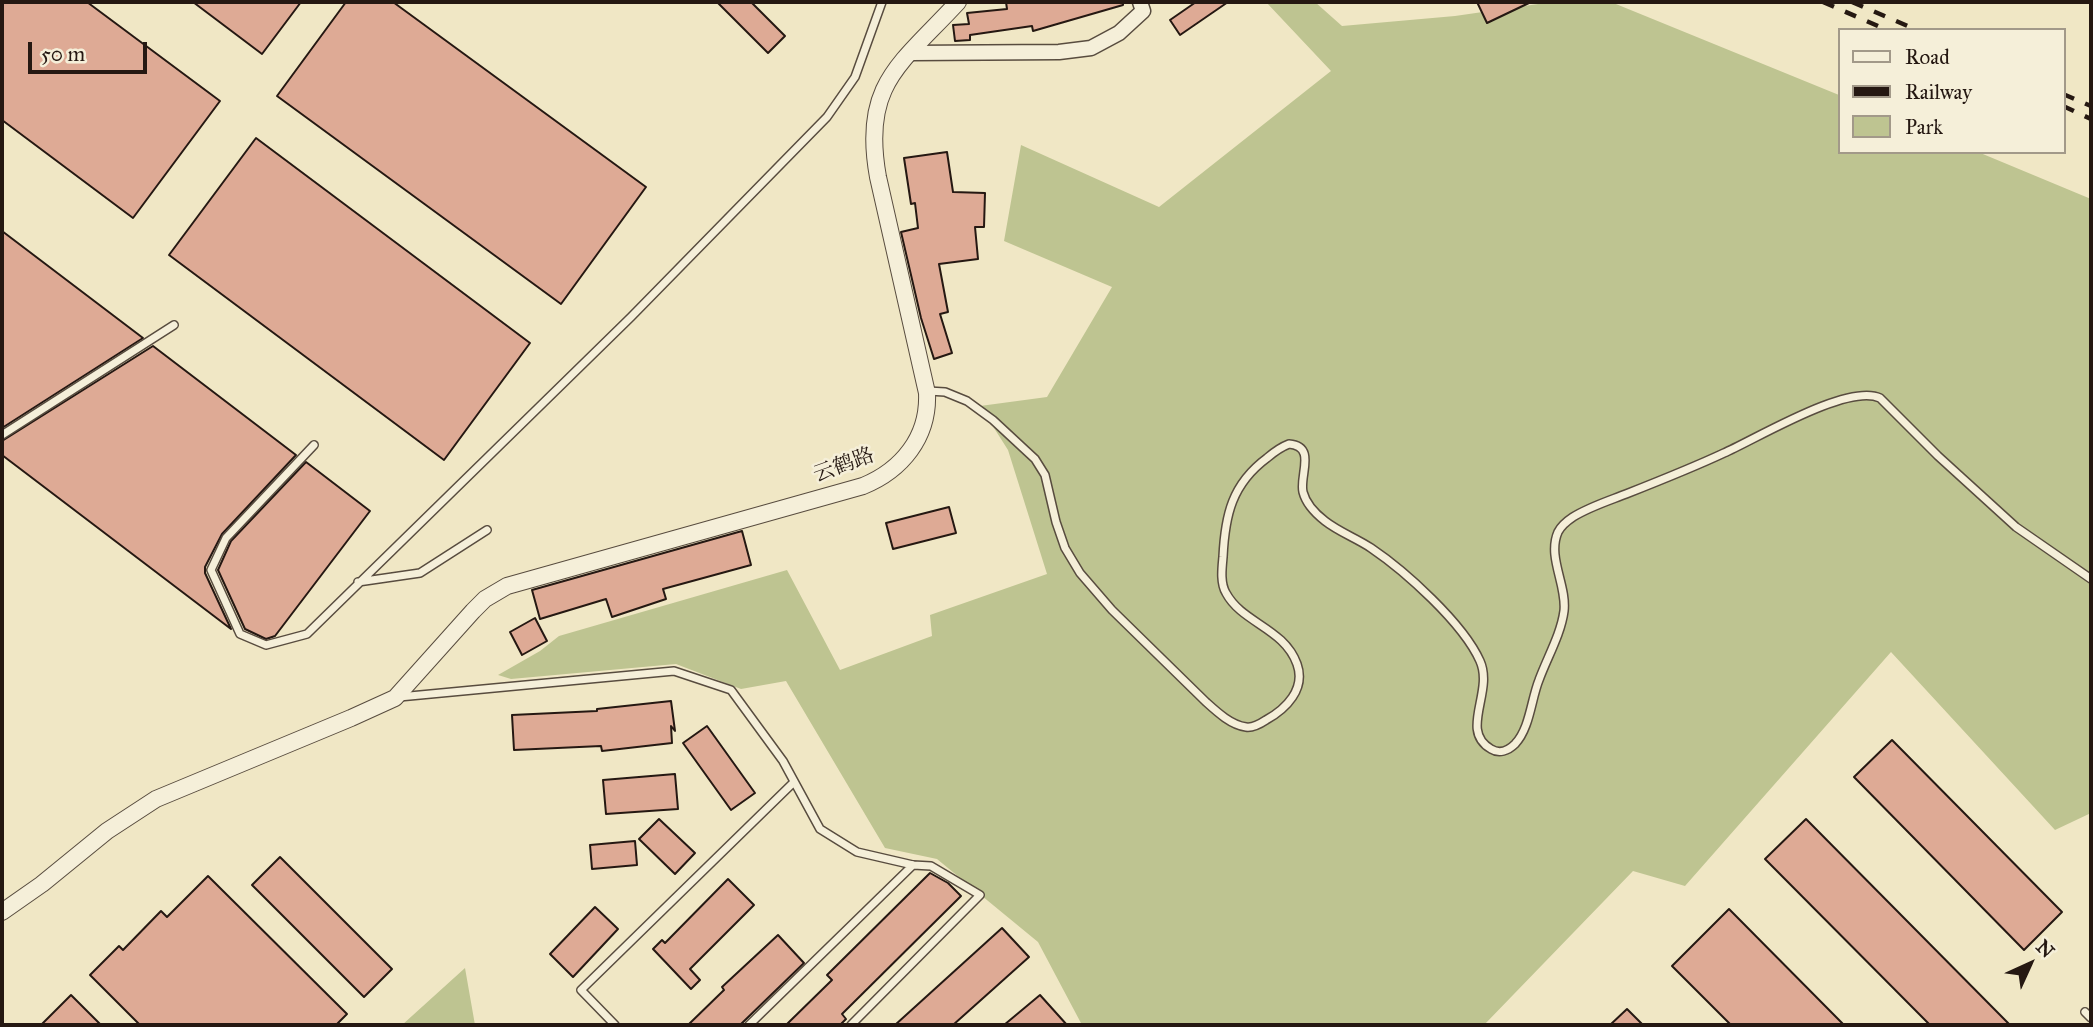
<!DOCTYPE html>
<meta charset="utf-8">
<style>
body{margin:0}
#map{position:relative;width:2093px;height:1027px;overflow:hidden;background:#f0e7c5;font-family:"IM FELL Great Primer",serif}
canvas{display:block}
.frame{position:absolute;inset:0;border:4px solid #251812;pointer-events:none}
.legend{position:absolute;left:1838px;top:28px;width:228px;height:126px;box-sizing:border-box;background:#f5efd9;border:2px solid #a29989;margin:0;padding:9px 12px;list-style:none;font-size:21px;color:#251812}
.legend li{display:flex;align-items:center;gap:14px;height:35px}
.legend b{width:35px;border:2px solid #a29989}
.north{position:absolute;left:1995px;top:929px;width:70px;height:70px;-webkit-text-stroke:5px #f5efd9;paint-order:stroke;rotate:45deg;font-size:19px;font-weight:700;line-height:28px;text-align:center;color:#251812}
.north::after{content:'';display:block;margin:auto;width:24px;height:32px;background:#251812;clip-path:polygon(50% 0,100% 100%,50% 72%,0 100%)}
.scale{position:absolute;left:28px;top:42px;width:119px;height:32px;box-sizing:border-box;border:4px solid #251812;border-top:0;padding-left:9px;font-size:21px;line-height:24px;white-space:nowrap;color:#251812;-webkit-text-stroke:5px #f5efd9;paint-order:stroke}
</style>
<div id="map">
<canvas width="2093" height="1027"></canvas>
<div class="frame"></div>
<ul class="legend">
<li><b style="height:9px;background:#f5efd9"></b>Road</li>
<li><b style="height:9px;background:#251812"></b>Railway</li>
<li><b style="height:19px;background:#bec491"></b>Park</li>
</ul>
<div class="north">N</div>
<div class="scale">50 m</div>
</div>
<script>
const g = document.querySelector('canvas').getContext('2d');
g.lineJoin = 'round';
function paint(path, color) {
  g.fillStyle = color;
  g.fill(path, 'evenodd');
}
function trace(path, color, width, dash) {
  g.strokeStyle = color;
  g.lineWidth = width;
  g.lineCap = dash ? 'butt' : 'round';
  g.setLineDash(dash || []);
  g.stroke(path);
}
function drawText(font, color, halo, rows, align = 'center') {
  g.font = font + ' "IM FELL Great Primer","Noto Serif SC",serif';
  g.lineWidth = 5;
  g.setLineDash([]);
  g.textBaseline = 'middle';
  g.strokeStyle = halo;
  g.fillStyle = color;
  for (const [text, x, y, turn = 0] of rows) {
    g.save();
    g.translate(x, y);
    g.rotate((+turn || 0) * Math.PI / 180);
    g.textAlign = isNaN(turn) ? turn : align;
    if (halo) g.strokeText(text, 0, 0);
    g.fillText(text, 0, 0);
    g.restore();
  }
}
paint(new Path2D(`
 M1266,2H1315L1342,26L1455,16L1552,2H1611L1839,95V152H1978L2091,199V813L2055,830L1891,652L1685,886L1633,871L1484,1025H1082L1038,942L937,859L885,848L786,681L741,689L676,664L511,679L498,675L540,651L559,636L787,570L840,670L932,636L930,615L1047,574L1008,450L980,406L1047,397L1112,287L1004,241L1021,145L1159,207L1331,71Z
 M465,968L475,1025H402Z`), '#bec491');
const building = new Path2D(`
 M2,2H87L220,101L133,218L2,120Z
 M193,2H301L262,54Z
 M346,2H393L646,187L561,304L277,96Z
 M717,2H751L785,36L768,53Z
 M1006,2H1123V5L1033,31L1032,26L970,35V40L955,41L953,25L969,24L967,13L1007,9Z
 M1196,2H1228L1180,35L1170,20Z
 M1477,2H1531L1487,23Z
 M256,138L530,343L444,460L169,255Z
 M947,152L953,192L985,193L984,227H975L978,259L939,264L948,312L940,314L952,353L934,359L921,318L901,232L918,228L915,203L911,204L904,158Z
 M2,231L143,338L2,428Z
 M153,346L296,455L222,534L205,567V573L231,629L2,455V441Z
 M306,462L370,511L275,636L266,639L245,629L218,570L231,541Z
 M949,507L956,533L893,549L886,523Z
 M742,531L751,565L663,589L666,599L612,617L606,599L540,619L532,590Z
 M535,618L547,641L522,655L510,632Z
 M671,701L675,731L671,726L672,743L602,751L601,746L514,750L512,715L597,711V709Z
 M707,726L755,793L731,810L683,743Z
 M1892,740L2062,912L2024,950L1854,777Z
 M675,774L678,809L606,814L603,780Z
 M659,819L695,853L675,874L639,839Z
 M1806,819L2010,1025H1930L1765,859Z
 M635,841L637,865L592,869L590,845Z
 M280,857L392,969L364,997L252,885Z
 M930,873L948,883L961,896L842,1014L846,1019L840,1025H786L832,980L827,975Z
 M208,876L347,1014L336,1025H140L90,975L119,946L123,950L161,911L167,917Z
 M728,879L754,905L690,969L700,980L691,989L653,949L662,940L665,943Z
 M595,907L618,929L573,977L550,954Z
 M1729,909L1844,1025H1731L1672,966Z
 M1002,928L1029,957L953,1025H895Z
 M778,935L804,963L740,1025H688L724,990L722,987Z
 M71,995L101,1025H41Z
 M1040,995L1067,1025H1004Z
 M1627,1009L1643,1025H1610Z`);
paint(building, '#deaa95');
trace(building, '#251812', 2);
const service = new Path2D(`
 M928,391L945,392L967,401L993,420L1035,459L1045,475L1056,522L1065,548L1080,573L1112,610L1206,702C1217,712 1231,725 1246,727C1253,728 1260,724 1266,720C1286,709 1306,689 1297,664C1284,628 1242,623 1226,593C1220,583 1222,568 1223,557C1225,515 1232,484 1267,458C1274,452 1281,447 1289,444C1317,446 1299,476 1303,492C1306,504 1316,514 1325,521C1339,532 1356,538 1371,548C1405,571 1463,623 1480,661C1494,692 1459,731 1491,749C1499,754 1508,751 1515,744C1530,728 1531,700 1539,680C1547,658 1561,634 1564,611C1567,585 1547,557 1558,532C1561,526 1567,521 1573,517C1589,507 1608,501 1626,494C1659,481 1692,468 1724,453C1756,439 1848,383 1880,398L1938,456L2016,527L2091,579
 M2,435L174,325
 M314,445L226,538L211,570L240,634L266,645L307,634L631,317L827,117L855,77L882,2
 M358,582L420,573L487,530
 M399,697L674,671L731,690L783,761L820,829L857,852L913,865L931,866L980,895L851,1025
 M2085,1012L2091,1018
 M615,1025L581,990L794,782
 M749,1025L913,865`);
const minor = new Path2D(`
 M911,53L1059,52L1091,48L1119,33L1143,11L1140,2`);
const tertiary = new Path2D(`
 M2,912L42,884L107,831L156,799L351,718L395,698L473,611L485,599L507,586L863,486C902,470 929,437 927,393L878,177C861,84 901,64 958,2`);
trace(service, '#584c3f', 10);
trace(minor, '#584c3f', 17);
trace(tertiary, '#584c3f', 18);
trace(service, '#f5efd9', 7);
trace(minor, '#f5efd9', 14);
trace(tertiary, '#f5efd9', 16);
trace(new Path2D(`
 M1823,2L1887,30
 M1852,2L1917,30
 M2063,94L2091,106
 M2063,106L2091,119`), '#251812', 4.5, [12, 12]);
drawText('21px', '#251812', '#f5efd9', [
 ["云鹤路",844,466,-20]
]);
</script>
